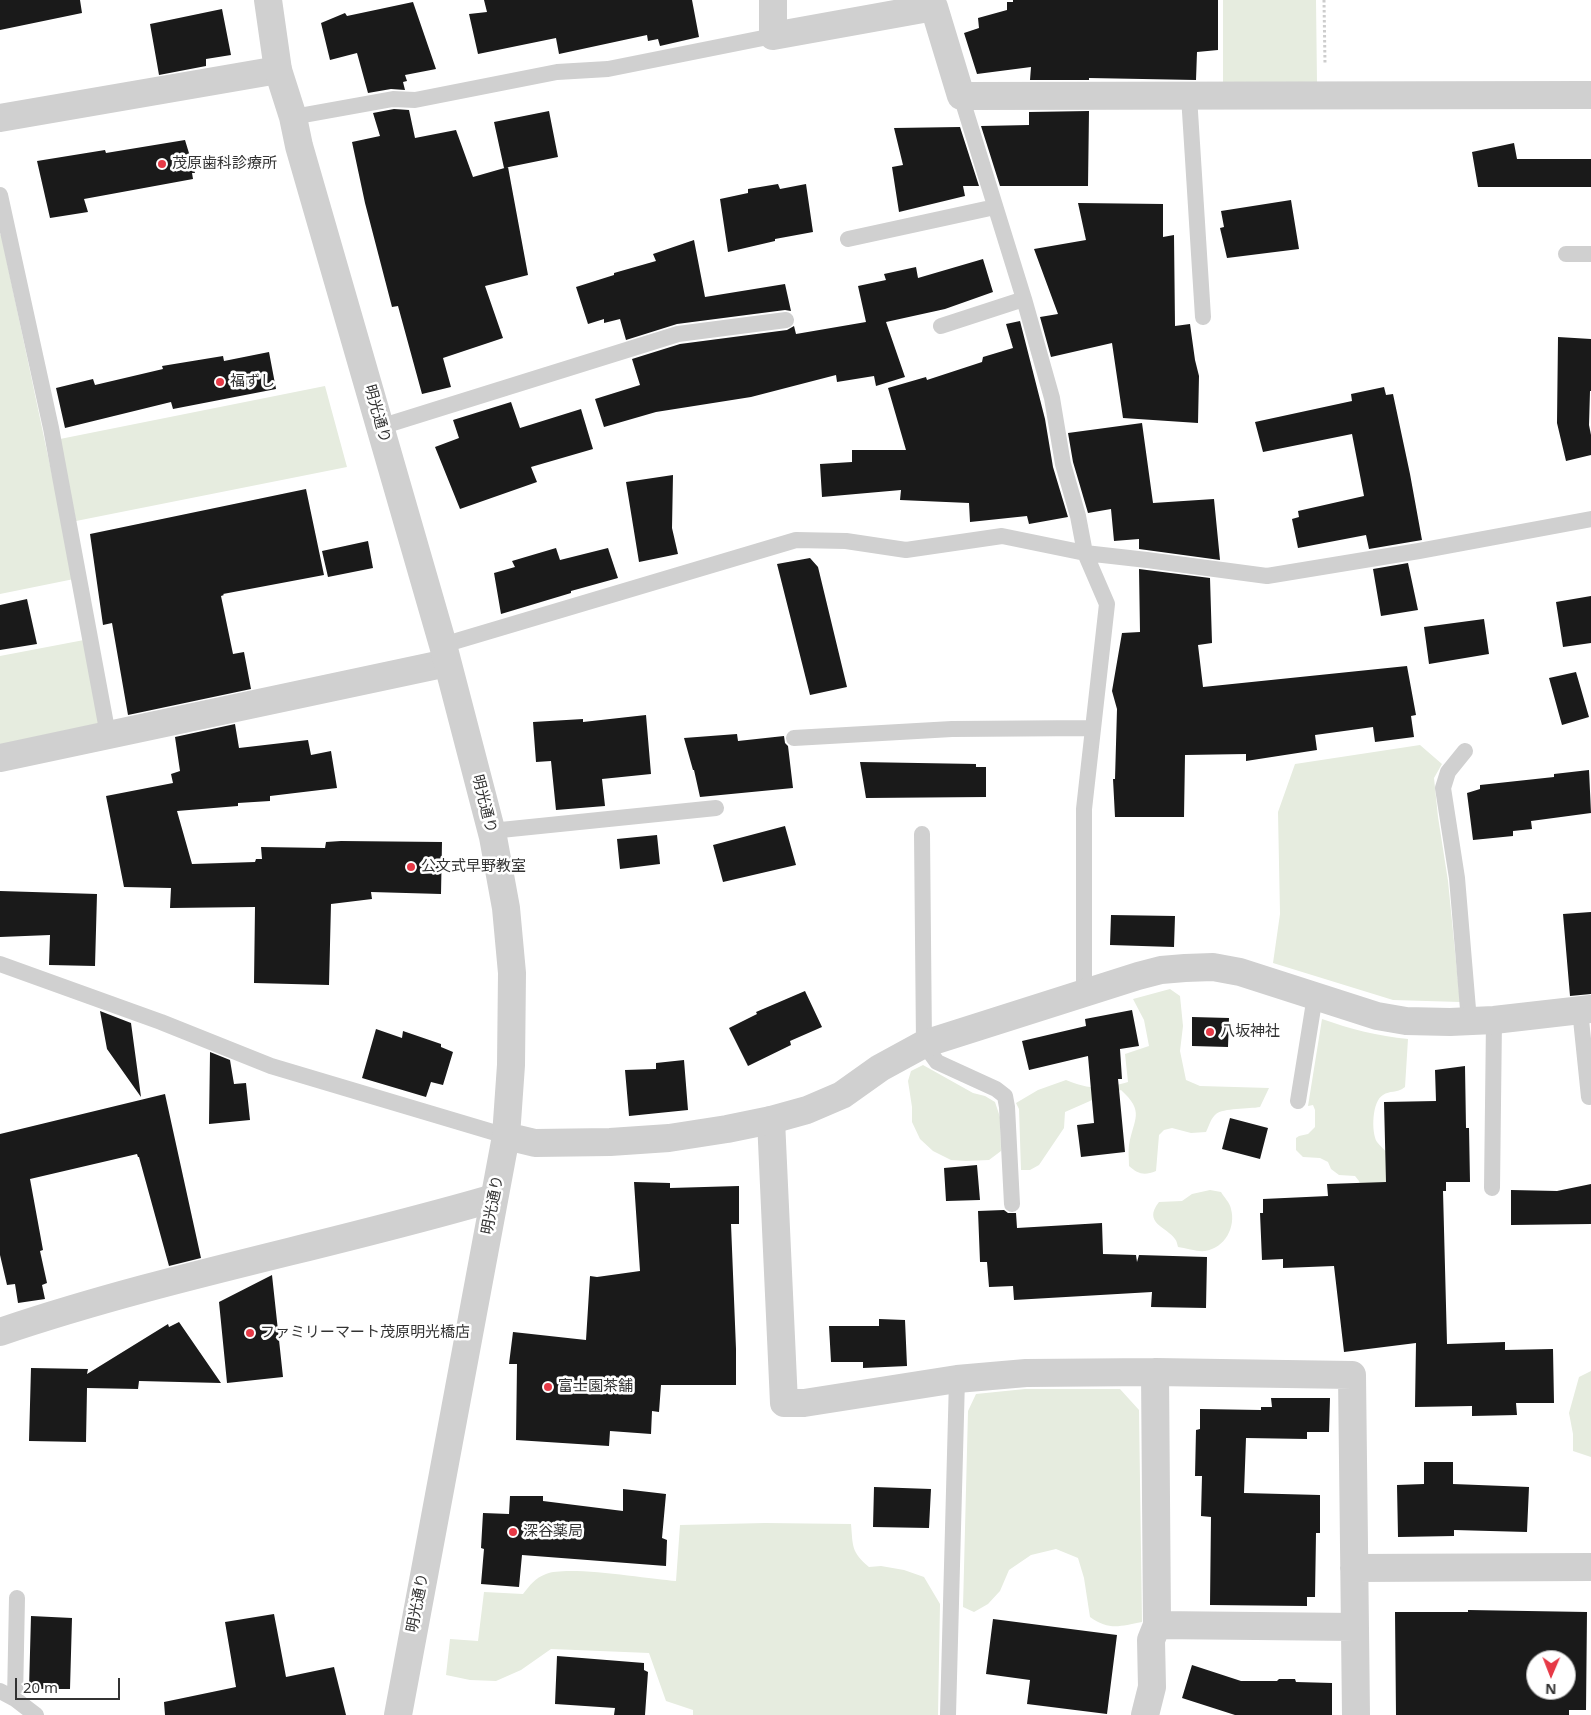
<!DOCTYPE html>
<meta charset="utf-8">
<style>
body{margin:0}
#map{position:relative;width:1591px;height:1715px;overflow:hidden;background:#fff;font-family:"Noto Sans",sans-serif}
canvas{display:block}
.north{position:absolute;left:1526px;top:1650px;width:50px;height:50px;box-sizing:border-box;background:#fff;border:1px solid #adadad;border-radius:50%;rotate:181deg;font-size:14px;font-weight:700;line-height:20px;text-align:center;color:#333}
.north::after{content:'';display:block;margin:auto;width:18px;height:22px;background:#e63946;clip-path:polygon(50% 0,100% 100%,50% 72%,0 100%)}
.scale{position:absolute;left:15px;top:1678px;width:105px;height:22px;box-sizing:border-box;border:2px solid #333;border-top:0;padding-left:6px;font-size:15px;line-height:18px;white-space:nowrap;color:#333;-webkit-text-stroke:4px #fff;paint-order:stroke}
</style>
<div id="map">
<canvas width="1591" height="1715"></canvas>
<div class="north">N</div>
<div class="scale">20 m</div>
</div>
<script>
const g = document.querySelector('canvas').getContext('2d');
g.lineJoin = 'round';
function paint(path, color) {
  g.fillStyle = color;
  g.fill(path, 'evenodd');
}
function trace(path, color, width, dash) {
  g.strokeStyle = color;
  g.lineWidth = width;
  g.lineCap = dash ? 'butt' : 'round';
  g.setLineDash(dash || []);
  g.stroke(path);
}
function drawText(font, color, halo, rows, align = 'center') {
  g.font = font + ' "Noto Sans","Noto Sans JP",sans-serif';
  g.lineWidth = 5;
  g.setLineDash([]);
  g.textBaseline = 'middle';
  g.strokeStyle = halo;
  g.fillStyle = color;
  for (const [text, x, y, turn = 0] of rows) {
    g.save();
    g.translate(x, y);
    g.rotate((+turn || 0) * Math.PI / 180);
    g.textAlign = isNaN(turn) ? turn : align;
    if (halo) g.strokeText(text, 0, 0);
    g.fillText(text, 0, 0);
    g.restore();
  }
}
paint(new Path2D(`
 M1223,0H1316L1317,83H1223Z
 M1,234L74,579L0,594V235Z
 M325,386L347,467L76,521L60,439Z
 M84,640L101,726L0,748V656Z
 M1420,745L1442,764L1434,778L1438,817L1448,881L1460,1002L1393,1000L1273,963L1280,914L1278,812L1295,764Z
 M1170,989L1180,996L1183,1026L1180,1051L1186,1080L1200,1086L1269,1088L1260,1107C1249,1109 1223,1108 1216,1114C1211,1118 1209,1126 1206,1132L1191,1133L1172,1128L1164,1130L1159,1135L1156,1171C1144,1176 1138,1174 1129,1166C1129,1159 1128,1152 1129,1145C1134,1118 1145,1112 1121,1090L1090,1101L1065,1112L1064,1128L1039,1165L1030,1170H1021L1019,1109L1016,1103L1038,1090L1066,1080C1089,1090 1104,1089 1128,1082L1125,1054L1149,1046L1144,1020L1133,999Z
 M1322,1019C1350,1029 1378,1036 1408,1039L1405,1087C1396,1094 1390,1090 1383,1095C1372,1101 1371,1132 1377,1142C1380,1146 1385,1150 1388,1154V1182L1361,1187L1359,1181L1355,1176L1339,1175L1331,1169L1328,1162L1320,1158L1303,1157L1296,1150V1138L1299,1136L1308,1134L1315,1127V1110L1313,1105L1308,1106Z
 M923,1065L973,1093L985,1096L995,1102L1000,1117L1001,1151L989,1160L966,1161L951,1160L933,1151L920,1139L912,1122V1107L908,1081L911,1071Z
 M1210,1190L1221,1192C1224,1197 1230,1203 1231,1209C1236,1227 1225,1248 1205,1251C1198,1252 1186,1248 1178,1247C1177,1244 1177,1241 1175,1239C1167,1227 1142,1223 1159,1202L1182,1201L1192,1194Z
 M1591,1371V1457L1573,1451V1434L1569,1413L1579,1377Z
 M1025,1389H1120L1139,1410L1142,1622C1120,1626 1110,1631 1090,1617L1084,1578L1078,1558L1056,1549L1031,1555L1009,1570L1000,1591L988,1604L974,1612L963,1607L968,1411L976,1394Z
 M765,1523L851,1524C853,1546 851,1552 869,1567L881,1566L904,1570L924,1577L940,1604L938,1715H693V1710L666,1701L649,1653L551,1649L521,1670L496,1681L470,1680L446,1675L450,1639L478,1641L484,1592L523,1594C530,1585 535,1578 546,1574C568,1565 648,1579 676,1581L680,1525Z`), '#e6ecdf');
paint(new Path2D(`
 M0,0H80L82,13L0,30Z
 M484,0H692L699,37L660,46L658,39L648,41L647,35L559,54L556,38L478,54L469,14L487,12Z
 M1013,0H1218V50L1197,52L1196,80L1089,78V80H1030L1031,67L977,74L964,33L979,28L978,18L1007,10V2H1013Z
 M413,2L436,69L405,75L407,81L403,82L405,90L391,89L368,93L357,53L330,60L321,23L345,13L347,16Z
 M222,9L231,55L206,59V66L159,75L150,24Z
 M394,109L409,110L415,138L456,130L473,177L508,167L528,275L485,286L503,338L443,358L451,387L422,394L398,306L392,307L365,203L352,142L380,136L373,113Z
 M549,111L558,157L504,168L494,122Z
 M1089,111L1088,186H1000L981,126L1029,125V112Z
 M960,127L979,186H963L965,196L899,212L892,167L903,165L894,128Z
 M185,140L195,173H192L193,179L84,199L88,212L50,218L37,161L105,150L106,153Z
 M1514,143L1517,159H1591V187H1478L1472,152Z
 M778,184L780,189L806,184L813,232L775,239V241L728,252L720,199L748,193V189Z
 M1291,200L1299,249L1227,258L1220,228L1224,227L1221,211Z
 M1078,203L1163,204V237L1174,235L1175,326L1190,324L1195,360L1199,376L1198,423L1123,418L1112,343L1051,357L1040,317L1058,314L1034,249L1086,240Z
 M694,240L705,297L785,284L791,311L785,310L677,324L626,340L620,319L604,323V319L588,324L576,287L614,275V273L656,261L653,254Z
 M983,259L993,292L945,309L886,322L905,377L876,386L874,376L837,382L836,375L751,397L656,412L604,427L595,399L640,385L632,359L680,344L787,330L794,326L796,334L866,322L858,286L886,280L884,274L916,267L918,278Z
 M1020,321L1045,419L1053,467L1068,517L1029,524L1027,516L970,522L969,503L900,500L901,490L822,497L820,464L852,462V450H906L888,388L926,377L927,380L982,362L983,357L1013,348L1006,324Z
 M1558,337L1591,339V391H1590L1589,425L1591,435V455L1566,461L1557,423Z
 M269,352L276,389L173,409L171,402L65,428L56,388L93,379L95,385L163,369L162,366L223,356L224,361Z
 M1384,387L1386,395L1393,394L1410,474L1422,540L1369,549L1366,535L1298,548L1292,519L1299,517L1298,511L1364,496L1352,434L1263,452L1255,422L1352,401L1351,394Z
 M511,402L520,428L581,409L593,449L531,467L537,482L460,509L435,447L459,438L453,420Z
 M1142,423L1153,503L1214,499L1220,560L1139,549V539L1114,541L1111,509L1088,513L1073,462L1068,433Z
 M673,475L672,528L678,554L639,562L626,482Z
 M306,489L324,575L223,594L224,595L221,596L233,654L244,652L251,689L128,715L112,623L103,625L90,534Z
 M368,541L373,568L328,577L322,551Z
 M556,548L560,560L608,548L618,578L571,591V593L501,614L494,573L515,567L512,561Z
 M810,558L818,567L847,687L810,695L777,564Z
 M1408,563L1418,610L1381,616L1373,569Z
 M1139,569L1210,578L1212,643L1198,645L1203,687L1407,666L1416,715L1411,716L1414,737L1375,742L1373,727L1315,735L1317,750L1246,761V754L1185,755L1184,817H1115L1113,779H1115L1117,709L1112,691L1122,633L1140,632Z
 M1591,596V643L1563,647L1556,602Z
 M27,599L37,644L0,650V605Z
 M1484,619L1489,654L1429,664L1424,627Z
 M1576,672L1589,717L1562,725L1549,678Z
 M646,715L651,774L602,779L605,806L556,810L551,761L536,762L533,722L583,719V722Z
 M235,724L239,748L308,740L311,755L331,751L337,788L270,796V801L238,803V806L177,811L192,864L255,862L256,859H262L261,847L325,848L326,842L341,841L442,842L441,894L371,892L372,899L331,904L329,985L254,983L255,907L170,908L171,888L124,887L106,796L173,783L171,774L180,771L175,737Z
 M737,734L738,741L784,736L785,743L788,746L793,788L700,797L694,770H693L684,738Z
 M860,762L976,764V767H986V797L866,798Z
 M1589,770L1591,813L1531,821L1532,829L1513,831V836L1473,840L1467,793L1480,789V785L1554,777V774Z
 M785,826L796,865L723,882L713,845Z
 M657,835L660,864L620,869L617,839Z
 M0,891L97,894L95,966L49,965L50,935L0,937Z
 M1591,912V994L1570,996L1563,914Z
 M1111,915L1175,916L1174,947L1110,945Z
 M805,991L822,1027L790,1041L791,1045L748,1066L729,1028L757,1014L756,1012Z
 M1132,1010L1139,1046L1120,1049L1122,1079H1118L1125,1152L1081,1157L1077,1125L1094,1123L1088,1056L1029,1070L1022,1041L1086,1026L1085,1019Z
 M100,1011L131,1023L141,1097L107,1049Z
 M1192,1017L1229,1018L1228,1047L1192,1046Z
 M376,1029L402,1038L403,1031L441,1044V1047L453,1052L443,1085L431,1082L426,1097L362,1078Z
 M210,1052L230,1060L234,1084L246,1083L250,1120L209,1124Z
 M684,1060L688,1110L629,1116L625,1070L656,1069V1063Z
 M1465,1066L1466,1128H1469L1470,1182H1446V1191H1443L1447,1344L1505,1342V1350L1553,1349L1554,1403H1516L1517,1415L1472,1416V1406L1415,1407L1416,1343L1344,1352L1334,1266L1283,1268V1259L1262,1260L1260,1213H1263V1199L1328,1196L1327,1184L1386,1182L1384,1102L1436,1101L1435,1070Z
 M165,1094L201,1258L169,1266L139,1157H138L137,1154L30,1179L43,1250L40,1251L47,1283L42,1285L45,1299L18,1303L15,1284L7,1285L0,1255V1134Z
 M1230,1118L1268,1128L1260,1159L1222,1149Z
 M977,1165L980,1200L946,1201L944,1168Z
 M634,1182L670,1183V1188L739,1186V1224H731L736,1349V1385H661L659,1412L652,1411L651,1434L610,1431L609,1446L516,1440L517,1364H509L513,1332L586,1340L590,1276L597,1277L640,1271Z
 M1591,1184V1224L1511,1225V1190L1557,1191Z
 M1004,1210L1008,1213H1016L1017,1228L1102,1223L1103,1254L1136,1255L1137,1262L1139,1255L1207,1257L1206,1308L1151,1307L1152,1292L1014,1300L1013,1286L989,1287L987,1262H980L978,1211Z
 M272,1275L283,1377L227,1383L219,1302Z
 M879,1319L905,1320L907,1366L863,1368V1362H831L829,1326H879Z
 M179,1322L221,1383L139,1381L138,1389L87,1388L86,1442L29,1441L31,1368L88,1369L87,1374L168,1324L169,1327Z
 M1271,1398H1330L1329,1432H1307V1439L1246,1438L1244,1493L1320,1495V1533H1316L1315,1597H1307V1606L1210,1605L1211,1517L1201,1516L1202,1476H1195L1196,1430L1200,1429V1409L1261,1410V1407H1272Z
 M1424,1462H1453V1484L1529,1487L1527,1532L1454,1530V1536L1398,1537L1397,1485L1424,1484Z
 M874,1487L931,1489L929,1528L873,1527Z
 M623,1489L666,1494L662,1538L667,1540L666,1566L522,1555L519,1587L481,1584L484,1549L481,1548L483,1513L509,1514L510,1496H543V1501L623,1511Z
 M1468,1610L1587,1612L1586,1710H1569V1715H1396L1395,1612H1468ZM1536,1660H1566V1690H1536Z
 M274,1614L286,1677L334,1667L346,1715H165L164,1702L236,1687L225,1622Z
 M31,1616L72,1618L70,1689H29Z
 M993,1619L1117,1635L1107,1714L1027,1704L1030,1680L986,1674Z
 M557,1656L644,1663V1670L648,1672L645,1715H614L615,1708L555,1704Z
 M1192,1665L1241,1681H1277L1279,1679H1295L1296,1682L1332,1683V1715H1235L1182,1698Z`), '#1a1a1a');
trace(new Path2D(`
 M1324,0L1325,64`), '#cdcdcd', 3, [2.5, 2.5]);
trace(new Path2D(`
 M961,96L1024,299L1052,398L1063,464L1078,516L1085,553L1107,604L1084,809V993
 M1189,96L1203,317
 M293,117L393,99L415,100L557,72L608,69L773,36
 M0,195L51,428L108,735
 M848,239L995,207
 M1566,254H1591
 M941,326L1024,299
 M380,427L678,334L786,320
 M443,645L796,540L846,541L906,550L1002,536L1085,553L1147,560L1267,576L1419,551L1591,519
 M794,738L952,729L1092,728
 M1465,751L1448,772L1443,788L1457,878L1469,1021
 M491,831L716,808
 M922,834L924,1044L937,1062L996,1089L1005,1096L1007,1107L1012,1204
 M0,964L161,1022L271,1066L506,1136
 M1580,1010L1589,1097
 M1298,1101L1315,996
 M1492,1188L1494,1020
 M0,1691L15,1699L36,1715
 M15,1699L17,1598
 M948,1715L957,1379`), '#d0d0d0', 16);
trace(new Path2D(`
 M773,0V36L934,7L961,96L1591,95
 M0,118L278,70
 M0,758L447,663
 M771,1120L784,1403H804L957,1379L1026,1373L1155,1372L1352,1375L1356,1715
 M0,1332C162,1277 330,1246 494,1198
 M1155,1372L1157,1625L1355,1627
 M1354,1568L1591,1567
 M1145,1715L1152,1687L1151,1640L1157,1625`), '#d0d0d0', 28);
trace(new Path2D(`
 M268,0L278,70L293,117L299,146L443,645L493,837L506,908L512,973L511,1065L506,1136L398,1715
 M506,1136L535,1143L610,1142L669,1138L727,1129L771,1120L807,1110L842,1095L880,1068L924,1044L1138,976L1161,970L1185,968L1213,967L1240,972L1377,1016L1406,1021L1450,1022L1494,1020L1591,1009`), '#d0d0d0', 28);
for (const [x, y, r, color] of [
 [162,164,5,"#e63946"],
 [220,382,5,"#e63946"],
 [411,867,5,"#e63946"],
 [1210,1032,5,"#e63946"],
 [250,1333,5,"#e63946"],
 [548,1387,5,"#e63946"],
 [513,1532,5,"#e63946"]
]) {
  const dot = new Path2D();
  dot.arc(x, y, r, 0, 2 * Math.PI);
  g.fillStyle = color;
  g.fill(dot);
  trace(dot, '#fff', 2);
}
drawText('15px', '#333', '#fff', [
 ["茂原歯科診療所",172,164],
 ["福ずし",230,382],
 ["公文式早野教室",421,867],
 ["八坂神社",1220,1032],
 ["ファミリーマート茂原明光橋店",260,1333],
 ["富士園茶舗",558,1387],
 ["深谷薬局",523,1532]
], 'left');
drawText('15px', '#333', '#fff', [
 ["明光通り",377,414,74],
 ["明光通り",484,804,76],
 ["明光通り",493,1205,-79],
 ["明光通り",418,1603,-79]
]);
</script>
